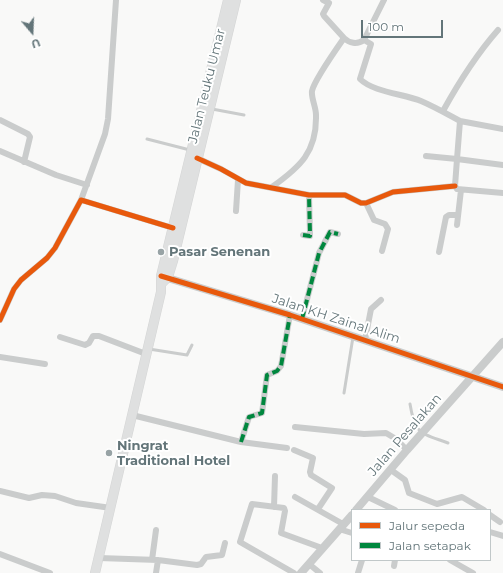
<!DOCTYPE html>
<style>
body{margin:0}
#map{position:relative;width:503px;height:573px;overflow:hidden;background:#f9f9f8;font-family:Montserrat,sans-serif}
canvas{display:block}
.legend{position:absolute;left:351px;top:509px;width:140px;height:52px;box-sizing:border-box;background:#fff;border:1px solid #c1c8c9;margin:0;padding:5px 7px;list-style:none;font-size:12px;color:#637579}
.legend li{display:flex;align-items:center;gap:8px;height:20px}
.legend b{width:20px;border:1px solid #c1c8c9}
.north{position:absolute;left:12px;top:12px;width:40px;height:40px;-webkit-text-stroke:3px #fff;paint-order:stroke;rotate:161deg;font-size:11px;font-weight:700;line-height:16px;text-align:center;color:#637579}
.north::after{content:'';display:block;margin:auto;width:14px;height:18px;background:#637579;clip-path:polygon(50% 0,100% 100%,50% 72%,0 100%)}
.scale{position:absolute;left:361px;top:20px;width:82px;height:18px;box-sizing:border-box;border:2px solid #637579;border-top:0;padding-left:5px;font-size:12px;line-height:14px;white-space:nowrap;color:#637579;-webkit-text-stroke:3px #fff;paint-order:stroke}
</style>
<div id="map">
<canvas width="503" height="573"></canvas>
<ul class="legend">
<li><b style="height:5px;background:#e8590c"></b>Jalur sepeda</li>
<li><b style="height:5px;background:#00873e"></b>Jalan setapak</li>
</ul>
<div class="north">U</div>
<div class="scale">100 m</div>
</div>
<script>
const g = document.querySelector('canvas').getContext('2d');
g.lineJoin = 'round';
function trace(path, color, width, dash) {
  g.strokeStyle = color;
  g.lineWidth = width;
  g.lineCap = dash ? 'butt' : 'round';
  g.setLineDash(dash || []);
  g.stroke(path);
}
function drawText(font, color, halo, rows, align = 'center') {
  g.font = font + ' Montserrat,sans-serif';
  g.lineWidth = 4;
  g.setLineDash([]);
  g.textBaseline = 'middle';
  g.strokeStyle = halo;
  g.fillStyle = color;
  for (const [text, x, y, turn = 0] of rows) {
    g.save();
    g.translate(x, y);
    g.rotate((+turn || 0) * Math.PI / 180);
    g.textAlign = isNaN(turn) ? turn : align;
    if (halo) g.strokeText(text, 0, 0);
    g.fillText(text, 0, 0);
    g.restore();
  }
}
const secondary = new Path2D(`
 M162,283L168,277L173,261L236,0
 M95,573L161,292V276L228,0`);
trace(secondary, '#d4d5d5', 10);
trace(new Path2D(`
 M212,109L244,115
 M147,139L190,150
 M149,349L187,355L192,345
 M344,393L353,337
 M410,404C415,435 421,433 448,443`), '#cacccc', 3);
trace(new Path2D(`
 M344,38C349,43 357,45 364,40L384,0
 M364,40L371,44L360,79C373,92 404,94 421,101C435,107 447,114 460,121L457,159L426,156
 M443,111C459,82 476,55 498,30
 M0,120L28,134L30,137L24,162
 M460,121L503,129
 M0,151L56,175L87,185
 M197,158L221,169L246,183L309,195H345L361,203H366L393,192L455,186
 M503,165L457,159L455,186L457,189L503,193
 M272,187C300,167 317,152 316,115C316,107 311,98 312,91C314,81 337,48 344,38L324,16L323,14L329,3L323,0
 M81,200L105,134L108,119L116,0
 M366,203L374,220L385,224L388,229L382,251
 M236,211L238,180
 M457,225L461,190
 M303,235L310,236V234L309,195
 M439,252L446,217L449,215H457
 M302,319L319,253L330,232L338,234
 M0,320L14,289L21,280L47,258L55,248L81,200L173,228
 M60,337L85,345L89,343L93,336H99L146,354
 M365,340L371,309L381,300
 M0,357L45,364
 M132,415L241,442L287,448
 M295,427L364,434L386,433L396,439L407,450
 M241,442L249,417L262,413L267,375L277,371L281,366L290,315
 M294,450L313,458L310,472L311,475L332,488L318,509
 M391,470L405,480L409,493L437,504L462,497L484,510
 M0,491L29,498L42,495L55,496L76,503L111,508
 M295,497L343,524
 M368,497L395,510
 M274,507L275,476
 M490,515L500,522
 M339,529L352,533
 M490,532L503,536
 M0,554L50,573
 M99,558L158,560L197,565L201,564L206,557L222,555L225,543
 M152,560L156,530
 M450,560L473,573
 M309,564L320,573
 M394,566L395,560
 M156,573L158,560
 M294,573L240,542L252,504L284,508L285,511L281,533L322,548
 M358,573L362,560`), '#cacccc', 6);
trace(new Path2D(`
 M161,276L290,315L503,387
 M356,510L407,450L503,342
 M301,573L352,515`), '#cacccc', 8);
trace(secondary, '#dfe0e0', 9);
trace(new Path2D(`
 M303,235L310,236V234L309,195
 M302,319L319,253L330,232L338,234
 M241,442L249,417L262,413L267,375L277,371L281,366L290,315`), '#00873e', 4, [8, 4]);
trace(new Path2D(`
 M197,158L221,169L246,183L309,195H345L361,203H366L393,192L455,186
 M161,276L290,315L503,387
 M0,320L14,289L21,280L47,258L55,248L81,200L173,228`), '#e8590c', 5);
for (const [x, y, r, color] of [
 [161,252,4,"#98a3a5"],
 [109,453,4,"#98a3a5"]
]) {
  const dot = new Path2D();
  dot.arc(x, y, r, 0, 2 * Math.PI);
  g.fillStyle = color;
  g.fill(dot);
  trace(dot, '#fff', 1.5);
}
drawText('13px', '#637579', '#fff', [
 ["Jalan Teuku Umar",207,86,-76],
 ["Jalan KH Zainal Alim",336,319,18],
 ["Jalan Pesalakan",405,435,-49]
]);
drawText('bold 13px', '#637579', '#fff', [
 ["Pasar Senenan",169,252],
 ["Ningrat",117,446],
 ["Traditional Hotel",117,461]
], 'left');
</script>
